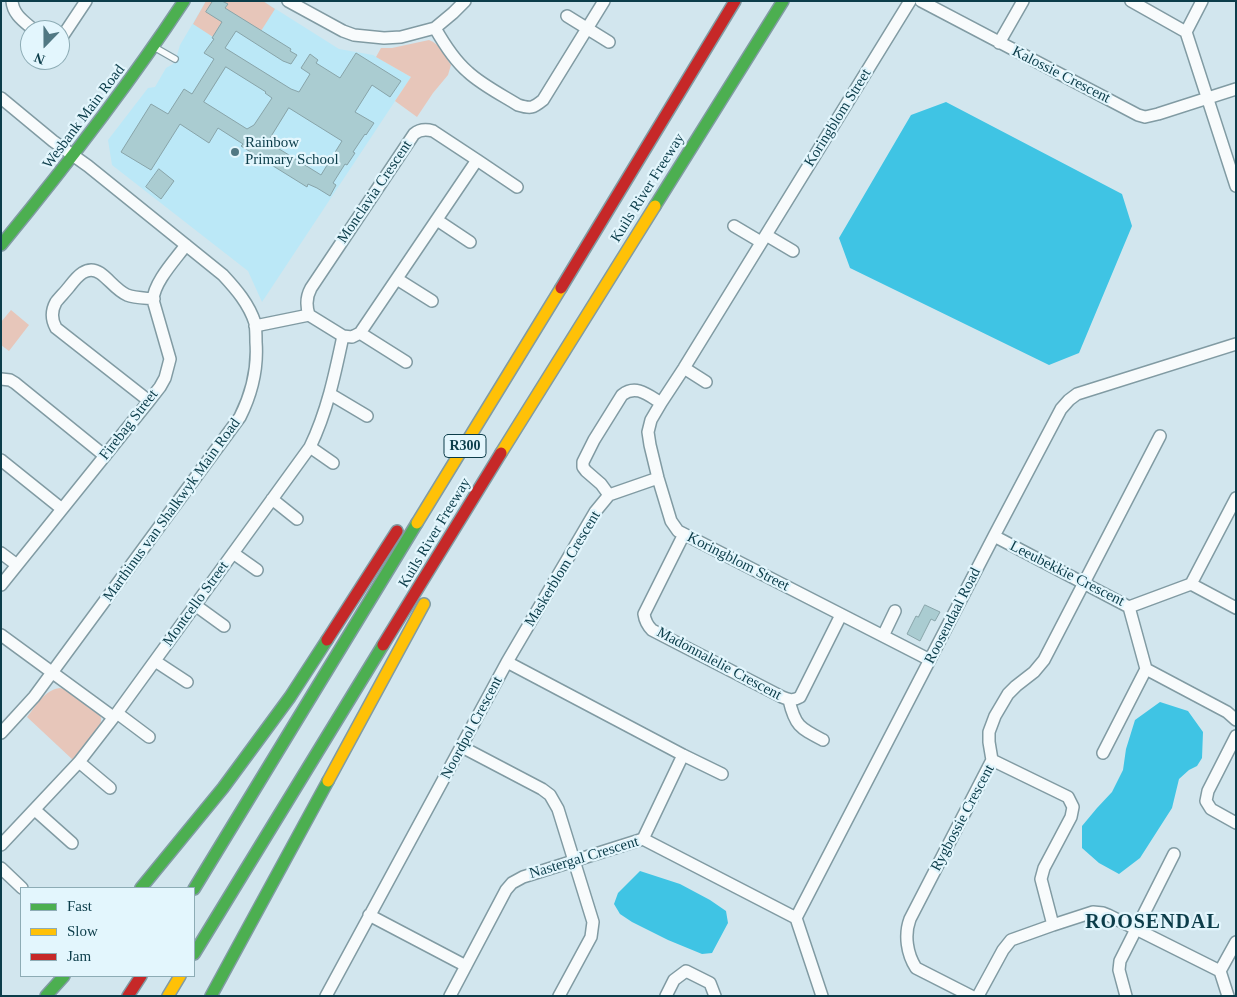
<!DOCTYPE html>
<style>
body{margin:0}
#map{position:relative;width:1237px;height:997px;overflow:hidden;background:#d2e6ee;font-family:"Times New Roman",serif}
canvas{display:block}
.frame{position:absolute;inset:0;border:2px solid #0c3d4a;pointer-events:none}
.legend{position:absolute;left:20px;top:887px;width:175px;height:90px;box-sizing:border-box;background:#e3f6fd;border:1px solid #8dacb5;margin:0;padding:6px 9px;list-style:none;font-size:15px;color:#0c3d4a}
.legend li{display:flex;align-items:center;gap:10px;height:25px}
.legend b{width:25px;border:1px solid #8dacb5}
.north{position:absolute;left:20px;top:20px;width:50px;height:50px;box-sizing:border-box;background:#e3f6fd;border:1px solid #8dacb5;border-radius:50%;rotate:202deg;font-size:14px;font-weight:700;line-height:20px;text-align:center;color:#0c3d4a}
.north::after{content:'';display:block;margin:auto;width:18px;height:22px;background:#517883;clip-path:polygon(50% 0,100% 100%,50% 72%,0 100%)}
</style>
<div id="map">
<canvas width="1237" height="997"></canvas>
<div class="frame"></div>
<ul class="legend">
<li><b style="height:6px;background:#4caf50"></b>Fast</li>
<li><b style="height:6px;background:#ffc107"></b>Slow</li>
<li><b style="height:6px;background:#c62828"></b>Jam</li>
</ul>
<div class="north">N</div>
</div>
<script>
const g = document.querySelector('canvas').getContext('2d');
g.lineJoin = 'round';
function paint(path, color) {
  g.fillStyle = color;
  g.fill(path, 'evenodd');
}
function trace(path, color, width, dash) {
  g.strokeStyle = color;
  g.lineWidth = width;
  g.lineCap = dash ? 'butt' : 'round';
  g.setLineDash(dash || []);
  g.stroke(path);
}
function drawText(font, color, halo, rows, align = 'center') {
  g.font = font + ' "Times New Roman",serif';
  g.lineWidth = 4.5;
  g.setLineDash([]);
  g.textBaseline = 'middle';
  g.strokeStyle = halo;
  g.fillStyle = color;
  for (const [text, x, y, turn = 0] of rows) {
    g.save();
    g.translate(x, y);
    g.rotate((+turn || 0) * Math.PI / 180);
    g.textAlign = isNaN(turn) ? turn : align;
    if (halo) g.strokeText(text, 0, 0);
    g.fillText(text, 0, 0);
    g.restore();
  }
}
paint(new Path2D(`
 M206,1H263L339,49L373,55L411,77L262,302L248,271L112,165L108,140L148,88L155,87L166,68L173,64L177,55L180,45Z`), '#bbe8f7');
paint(new Path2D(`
 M206,1H263L275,9L261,31L219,27L213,37L193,24Z
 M429,40C440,44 445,56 451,65L448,75L433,93L417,117L395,101L411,77L376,57L381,48H392Z
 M11,310L29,325L9,351L1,345V322Z
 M60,688C71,690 79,698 87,704C93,708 99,711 101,718C103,730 80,751 73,760L27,717C37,705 44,690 60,688Z`), '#e7c6ba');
paint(new Path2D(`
 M946,102L1122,194L1132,226L1079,353L1049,365L850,268L839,238L911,115Z
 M1160,702L1188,711L1203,732L1202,758L1197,766L1189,770L1179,779L1172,808L1140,858L1119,874L1099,863L1082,848V826L1097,808L1112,792L1123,770L1126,749L1135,720Z
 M640,871L680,884L710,900L726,911L728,923L712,953L702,954L668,940L632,922L620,914L614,904L618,893Z`), '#3fc4e4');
const building = new Path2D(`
 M213,1H222L228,4L225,8L291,49L290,51L297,55L291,64L283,61L236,31L225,48L291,89L299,92L310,74L301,68L310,54L318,60L316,63L340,78L356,53L401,81L390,97L372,85L355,112L374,123L366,135L365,134L353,152L355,153L347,165L345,164L333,183L336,185L330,196L317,188L308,184L307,187L241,146L243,144L218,128L209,143L180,124L151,170L121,152L151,104L168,114L184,89L192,94L214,59L204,53L214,39L212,38L222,22L206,12ZM226,67L266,92L265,93L272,98L254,125L247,129L204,102ZM289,108L342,141L321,175L268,142Z
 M159,169L174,181L161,199L146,187Z
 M925,605L940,612L935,621L931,619L920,641L907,634L916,616L918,617Z`);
paint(building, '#aaccd1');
trace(building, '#88a4a9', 1);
const lane = new Path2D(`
 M154,47L175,59`);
const street = new Path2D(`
 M12,1C13,15 25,22 34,30
 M288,1L343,31L354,35L384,38L401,37L435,28L453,13L465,1
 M910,1L684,368L661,403L651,420L648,432L650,445L658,478L671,521L678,531L930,660
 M921,1L1138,115L1145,117L1158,114L1236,89
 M1131,1L1186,32
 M1202,1L1186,32L1236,186
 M567,16L609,42
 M435,28C444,44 454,60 468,72C482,85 502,95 518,105C531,109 533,108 543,100L604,1
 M60,37L64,34L86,1
 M999,43L1023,1
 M1,98L53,141L88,166L223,275C236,289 249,304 255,323C256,329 256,336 256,342C258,369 252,393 240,417L34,697L1,733
 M477,160L517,187
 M437,220L470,242
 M734,226L761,242
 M766,235L793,251
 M397,279L432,301
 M255,326L309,315C306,306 306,297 311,288L414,134C420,129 426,129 433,131L477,160L360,333L352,337L343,336L309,315
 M360,333L406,362
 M684,368L706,382
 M1,379L10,380L15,383L105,456
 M330,394L367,416
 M149,401L56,328C51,319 51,311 56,302C60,297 65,292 69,287C76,278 86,264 100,273C109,279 116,290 127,295C135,298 145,298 154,299
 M310,447L333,463
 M1,460L62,509
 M609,495L601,484L586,471L583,467V462L594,440L622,395C636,384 648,395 661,403
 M272,499L297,519
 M684,534L644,614C645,621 647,625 652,630L782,697C789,700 793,701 800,697L841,615
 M994,536L1129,607L1191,584L1236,498
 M1,553L17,565
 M233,553L257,570
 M1191,584L1236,608
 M1,585L149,401L160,387L165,378L170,359L153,300C154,282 175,260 186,245
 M195,605L224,626
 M1129,607L1146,669L1227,712L1236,720
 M1,635L113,717
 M883,636L895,611
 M155,661L187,682
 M507,662L683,755L722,774
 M789,700C795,726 800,728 823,740
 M117,713L149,737
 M1236,736L1208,791L1206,801L1211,809L1236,823
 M462,747L542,789L550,795L558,809L593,922L591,937L559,996
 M1103,753L1146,669
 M992,760L989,742V732L995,716L1008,694L1016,686L1034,672L1044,660L1160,436
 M992,760L1068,797L1073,807L1071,817L1044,868L1041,879L1053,925
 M79,762L110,788
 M35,810L72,843
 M643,839L683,755
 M1,845L79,762L117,713L310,447C327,412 335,374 343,336
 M1,868L22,888
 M369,915L466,966
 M1220,971L1236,942
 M326,996L507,662L595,512L609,495L658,478
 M450,996L506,890L512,883L523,877L643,839L796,918
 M666,996L674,980L686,971L710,983L715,996
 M822,996L796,918L994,536L1061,409L1069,400L1077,394L1236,344
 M971,996L916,968C907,954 904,935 910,919L992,760
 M978,996L1003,950L1011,940L1053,925L1093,912L1103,913L1108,915L1220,971L1228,996
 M1126,996L1119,970L1120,961L1174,854`);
const fast = new Path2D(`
 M655,206L783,1
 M1,245C66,166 128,86 184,1
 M141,888L223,788L290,697L327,640
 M194,889L417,523
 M194,954L383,645
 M46,996L64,976
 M211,996L328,781`);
const slow = new Path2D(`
 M501,453L655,206
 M417,523L561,288
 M328,781L424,604
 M168,996L180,976`);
const jam = new Path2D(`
 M561,288L735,1
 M327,640L397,531
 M383,645L501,453
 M128,996L141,976`);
trace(lane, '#819ba3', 8);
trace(street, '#819ba3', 14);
trace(fast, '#819ba3', 14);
trace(slow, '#819ba3', 14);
trace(jam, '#819ba3', 14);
trace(lane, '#f8fbfc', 5.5);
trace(street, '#f8fbfc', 11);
trace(fast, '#4caf50', 11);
trace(slow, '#ffc107', 11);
trace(jam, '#c62828', 11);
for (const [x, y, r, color] of [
 [235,152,5,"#517883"]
]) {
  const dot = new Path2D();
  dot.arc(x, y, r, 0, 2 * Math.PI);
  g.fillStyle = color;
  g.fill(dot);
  trace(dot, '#e3f6fd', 2);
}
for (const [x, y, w] of [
 [465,446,42]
]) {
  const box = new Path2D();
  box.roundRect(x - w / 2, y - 11.5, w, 23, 4);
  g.fillStyle = '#e3f6fd';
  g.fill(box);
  trace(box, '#0c3d4a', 1);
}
drawText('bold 14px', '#0c3d4a', null, [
 ["R300",465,446]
]);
drawText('15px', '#0c3d4a', '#e3f6fd', [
 ["Kalossie Crescent",1061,75,27],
 ["Wesbank Main Road",84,117,-53],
 ["Koringblom Street",838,118,-58],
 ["Kuils River Freeway",648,188,-58],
 ["Monclavia Crescent",375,192,-56],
 ["Firebag Street",129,425,-52],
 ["Marthinus van Shalkwyk Main Road",172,510,-54],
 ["Kuils River Freeway",435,533,-59],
 ["Koringblom Street",738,562,27],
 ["Maskerblom Crescent",563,569,-59],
 ["Leeubekkie Crescent",1067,574,27],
 ["Montcello Street",196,604,-54],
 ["Roosendaal Road",953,616,-63],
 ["Madonnalelie Crescent",719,664,28],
 ["Noordpol Crescent",472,728,-62],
 ["Rygbossie Crescent",963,818,-62],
 ["Nastergal Crescent",584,858,-17]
]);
drawText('15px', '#0c3d4a', '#e3f6fd', [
 ["Rainbow",245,143],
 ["Primary School",245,160]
], 'left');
g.letterSpacing = '1px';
drawText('bold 20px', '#0c3d4a', '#e3f6fd', [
 ["ROOSENDAL",1153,923]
]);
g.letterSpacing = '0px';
</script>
